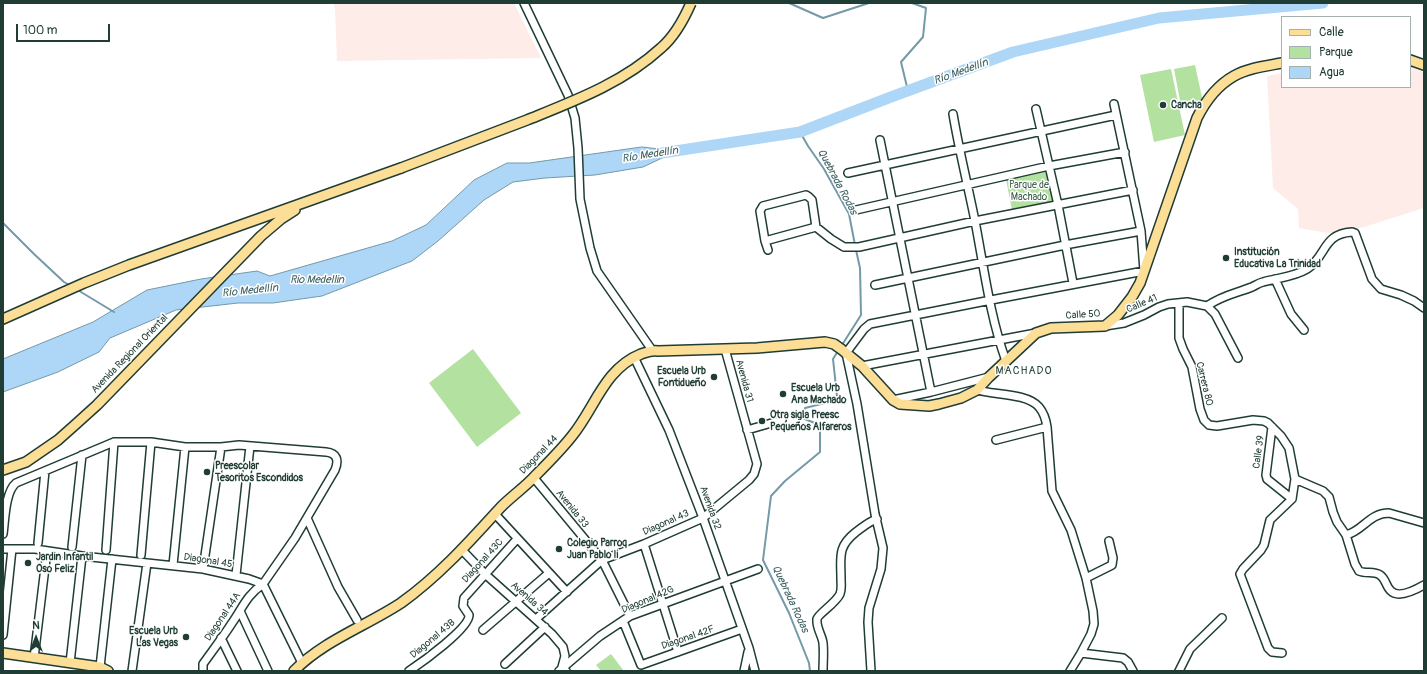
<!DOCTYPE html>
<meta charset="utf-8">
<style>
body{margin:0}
#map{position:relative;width:1427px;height:674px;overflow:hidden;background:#fff;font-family:Pangolin,sans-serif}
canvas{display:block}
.frame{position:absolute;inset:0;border:4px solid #1f3d34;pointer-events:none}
.legend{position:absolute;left:1281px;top:16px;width:130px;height:72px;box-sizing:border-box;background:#fff;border:1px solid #a5b1ae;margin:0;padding:5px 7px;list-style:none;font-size:12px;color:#1f3d34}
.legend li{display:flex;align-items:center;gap:8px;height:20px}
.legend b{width:20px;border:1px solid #a5b1ae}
.north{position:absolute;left:16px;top:618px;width:40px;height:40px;-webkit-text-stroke:3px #fff;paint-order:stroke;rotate:0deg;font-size:11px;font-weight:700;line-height:16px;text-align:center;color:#1f3d34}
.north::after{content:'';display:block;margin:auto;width:14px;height:18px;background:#1f3d34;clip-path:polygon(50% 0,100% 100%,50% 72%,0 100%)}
.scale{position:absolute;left:16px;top:24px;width:94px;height:18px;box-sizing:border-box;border:2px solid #1f3d34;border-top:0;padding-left:5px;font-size:12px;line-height:14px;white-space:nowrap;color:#1f3d34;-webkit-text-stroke:3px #fff;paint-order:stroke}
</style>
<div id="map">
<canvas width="1427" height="674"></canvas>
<div class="frame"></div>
<ul class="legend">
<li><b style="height:5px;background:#fcde96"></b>Calle</li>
<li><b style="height:11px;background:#b3e1a0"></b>Parque</li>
<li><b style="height:11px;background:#add6f7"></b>Agua</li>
</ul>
<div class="north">N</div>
<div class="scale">100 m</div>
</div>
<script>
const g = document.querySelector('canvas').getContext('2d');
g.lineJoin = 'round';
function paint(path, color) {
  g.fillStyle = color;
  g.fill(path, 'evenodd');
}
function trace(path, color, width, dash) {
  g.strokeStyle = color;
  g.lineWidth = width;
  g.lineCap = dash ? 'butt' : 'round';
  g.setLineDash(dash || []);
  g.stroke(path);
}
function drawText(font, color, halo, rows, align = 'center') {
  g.font = font + ' Pangolin,sans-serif';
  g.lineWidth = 3;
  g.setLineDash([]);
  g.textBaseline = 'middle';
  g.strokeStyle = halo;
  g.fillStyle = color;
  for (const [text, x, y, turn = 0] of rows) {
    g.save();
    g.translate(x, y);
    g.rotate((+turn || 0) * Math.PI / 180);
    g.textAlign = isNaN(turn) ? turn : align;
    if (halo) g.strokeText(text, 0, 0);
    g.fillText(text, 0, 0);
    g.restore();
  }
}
paint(new Path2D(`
 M333,3H514L541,58L337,61L335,9Z
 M1410,65L1424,73V208L1364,227L1334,234L1299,228L1298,209L1273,188L1267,76L1282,73V87H1410Z`), '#feece9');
paint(new Path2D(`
 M1195,65L1203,102L1181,106L1174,69Z
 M1171,69L1185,135L1154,142L1140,75Z
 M1047,170L1053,202L1012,210L1006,179Z
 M473,349L521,413L477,447L429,383Z
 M611,654L624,671H601L596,665Z`), '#b3e1a0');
const water = new Path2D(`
 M642,147L677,151L643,167L595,175L545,178L513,182L484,200L438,241L412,261L322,296L273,303H238L176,310L110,338L99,352L58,372L3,392V359L93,322L147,290L201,279L257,271L270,276L392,241L426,225L474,180L507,163H529Z`);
paint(water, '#add6f7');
trace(water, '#7499a9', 1);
trace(new Path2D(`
 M789,3L823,18L869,3
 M908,91L901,62L923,37L926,8L912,3
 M800,132L808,146L824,169L849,214L855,245
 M3,223L34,254L64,282L71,286
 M76,289L114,312
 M842,345L861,315L860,268L856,250
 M810,671L809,663L789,613L763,560L771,496L785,481L820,452V425L802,418L805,408L825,403L837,396L833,359L838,351`), '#7499a9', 2);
trace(new Path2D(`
 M662,153L800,132L891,97L1013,52L1159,18L1323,3`), '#add6f7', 11);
const minor = new Path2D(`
 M524,3L568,95L575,118L578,148L580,199L590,248L597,271L652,350
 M1036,109L1058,205L1073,283
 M953,114C959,150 968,186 975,221C984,268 990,317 1006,361
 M880,140L931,392
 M848,173L1116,115
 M856,210L1049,166L1125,152
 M765,241L760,211L763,206L806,195L809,197L812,200L816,227L831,239L844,247H859L975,221L1133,190
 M768,250L765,241L816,227
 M1275,279L1291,314L1304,330
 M875,285L1065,245L1141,231
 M1179,303V338L1183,349L1192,367L1200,409L1204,420L1209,425L1217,426L1253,420L1264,421L1268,423L1281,436L1289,448L1295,479L1292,499L1270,520L1264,545L1261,550L1243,569L1240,574L1268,648L1272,652L1282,653
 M1207,306L1215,314L1238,358
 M1105,326L1124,323L1144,315L1159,307L1168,304L1187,302L1207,306C1223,295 1234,294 1252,287C1256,285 1259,283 1263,282C1277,278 1294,277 1307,269C1327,256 1322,234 1352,232L1355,233L1372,279L1381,289L1401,295L1414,301L1424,308
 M634,357L669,430L703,518L749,648L755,671
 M862,366L1036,333
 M977,390C994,395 1027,393 1039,407C1044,413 1046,420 1047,427L1052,491L1071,530L1086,578L1093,611L1094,624L1091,634L1081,653L1070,671
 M893,400L931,392L989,377
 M1272,427L1266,475L1267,479L1292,499
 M747,430L782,420
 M996,440L1047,427
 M534,478L602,560L630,616
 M1295,479L1323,491L1329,497L1333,512L1337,522L1346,535L1355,564L1359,571C1366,574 1374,571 1380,575C1386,579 1386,587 1391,591C1399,599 1417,589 1424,585
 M495,514L567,592
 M307,518L338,587L357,620
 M3,534C5,520 5,492 16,483L114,442H151L185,447H221L239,445L326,452C337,453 339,460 335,470L295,538L263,584L249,579L203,569L82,556L35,549H3
 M1346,535C1363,531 1369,513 1389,513L1424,523
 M38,543L45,471
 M644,544L678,652
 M72,547L82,455
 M106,550L114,442
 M462,550L485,574L552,634L563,647L565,656L562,667L566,671
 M141,555L151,442
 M173,565L185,447
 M203,569L221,447
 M236,575L250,446
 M1086,578L1112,565L1113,558L1109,541
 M240,611L268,671
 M536,619L602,560L644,544L703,518L749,480L754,474L757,464L725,349
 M623,621L641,665L742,629
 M483,630L549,573
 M3,635L12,549
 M221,638L237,671
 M1081,653L1123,658L1128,662L1133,671
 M34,658L47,551
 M70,663L82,556
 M505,664L545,627
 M100,667L112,559
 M132,671L147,563
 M203,671V664C213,650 223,637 232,623C243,607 247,595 263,584L302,663
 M409,671C421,663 470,628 469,615L463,606L464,598L517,539
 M559,671L600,636L630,616L758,569
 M744,671L748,652
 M823,671C823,662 824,652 823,643C822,635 816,628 817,619C818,614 836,603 840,594C842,589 841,584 841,579C841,557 837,547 856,532C863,527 868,522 877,519
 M871,671L868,622L869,608L881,569L883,548L875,514L857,404L846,353L864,329L870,324L991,300L1144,271L1141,231L1114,104
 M1179,671L1190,649L1222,618`);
const major = new Path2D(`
 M1410,60L1424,65
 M3,319L84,283L129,265L401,168
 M3,470L26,462L58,440L76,424L97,405L261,236L281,219L295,210
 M3,653L100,667L108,671
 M294,671C323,641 366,626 401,603C439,576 470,541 501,507C512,496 525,487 535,476C548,463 561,450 572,436C595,408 604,369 641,354C647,352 651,350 658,351L757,348L825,342L834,344L841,349L862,366L893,400L900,404L929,406L939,404L961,398L977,390L989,377L1036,333L1051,328L1105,326L1118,315L1132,297L1140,283L1197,118C1205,102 1218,85 1234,76C1248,68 1266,66 1282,63`);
trace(minor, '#1f3d34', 10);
trace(major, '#1f3d34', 12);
trace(minor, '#fff', 7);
trace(major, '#fcde96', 9);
const majorBridge = new Path2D(`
 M401,168C443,152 485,136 527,120C574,101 623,83 661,48C674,37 684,19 691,3`);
trace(majorBridge, '#1f3d34', 12, []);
trace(majorBridge, '#fcde96', 9);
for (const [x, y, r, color] of [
 [1163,105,4,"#1f3d34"],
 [1226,258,4,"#1f3d34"],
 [714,377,4,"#1f3d34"],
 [783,394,4,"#1f3d34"],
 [762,421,4,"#1f3d34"],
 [207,472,4,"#1f3d34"],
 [559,549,4,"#1f3d34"],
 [28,563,4,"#1f3d34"],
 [186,637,4,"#1f3d34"]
]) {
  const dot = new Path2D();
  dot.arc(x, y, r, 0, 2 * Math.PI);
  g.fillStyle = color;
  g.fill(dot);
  trace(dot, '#fff', 1.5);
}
drawText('bold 10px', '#1f3d34', '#fff', [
 ["Cancha",1171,105],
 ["Institución",1234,252],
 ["Educativa La Trinidad",1234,264],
 ["Escuela Urb",706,371,"right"],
 ["Fontidueño",706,383,"right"],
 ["Escuela Urb",791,388],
 ["Ana Machado",791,400],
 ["Otra sigla Preesc",770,415],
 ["Pequeños Alfareros",770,427],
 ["Preescolar",215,466],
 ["Tesoritos Escondidos",215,478],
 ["Colegio Parroq",567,543],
 ["Juan Pablo Ii",567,555],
 ["Jardin Infantil",36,557],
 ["Oso Feliz",36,569],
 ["Escuela Urb",178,631,"right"],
 ["Las Vegas",178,643,"right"]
], 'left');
drawText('10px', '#3d5e4a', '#fff', [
 ["Parque de",1029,185],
 ["Machado",1029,197]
]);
drawText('10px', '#1f3d34', '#fff', [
 ["Calle 41",1142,304,-23],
 ["Calle 50",1083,315,-4],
 ["Avenida Regional Oriental",130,354,-46],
 ["Avenida 31",744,381,75],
 ["Carrera 80",1204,384,76],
 ["Calle 39",1259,452,-82],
 ["Diagonal 44",539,455,-46],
 ["Avenida 32",710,508,70],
 ["Avenida 33",572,509,51],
 ["Diagonal 43",666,523,-24],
 ["Diagonal 45",208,561,9],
 ["Diagonal 43C",483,561,-48],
 ["Avenida 34",529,599,41],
 ["Diagonal 42G",648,600,-23],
 ["Diagonal 44A",223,617,-56],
 ["Diagonal 42F",688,638,-19],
 ["Diagonal 43B",433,639,-40]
]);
drawText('italic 11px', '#426365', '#fff', [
 ["Río Medellín",961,72,-20],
 ["Río Medellín",650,155,-9],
 ["Quebrada Rodas",837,182,62],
 ["Rio Medellin",317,280],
 ["Río Medellín",250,291,-6],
 ["Quebrada Rodas",790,599,65]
]);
g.letterSpacing = '1px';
drawText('11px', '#1f3d34', '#fff', [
 ["MACHADO",1024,371]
]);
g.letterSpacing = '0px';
</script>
